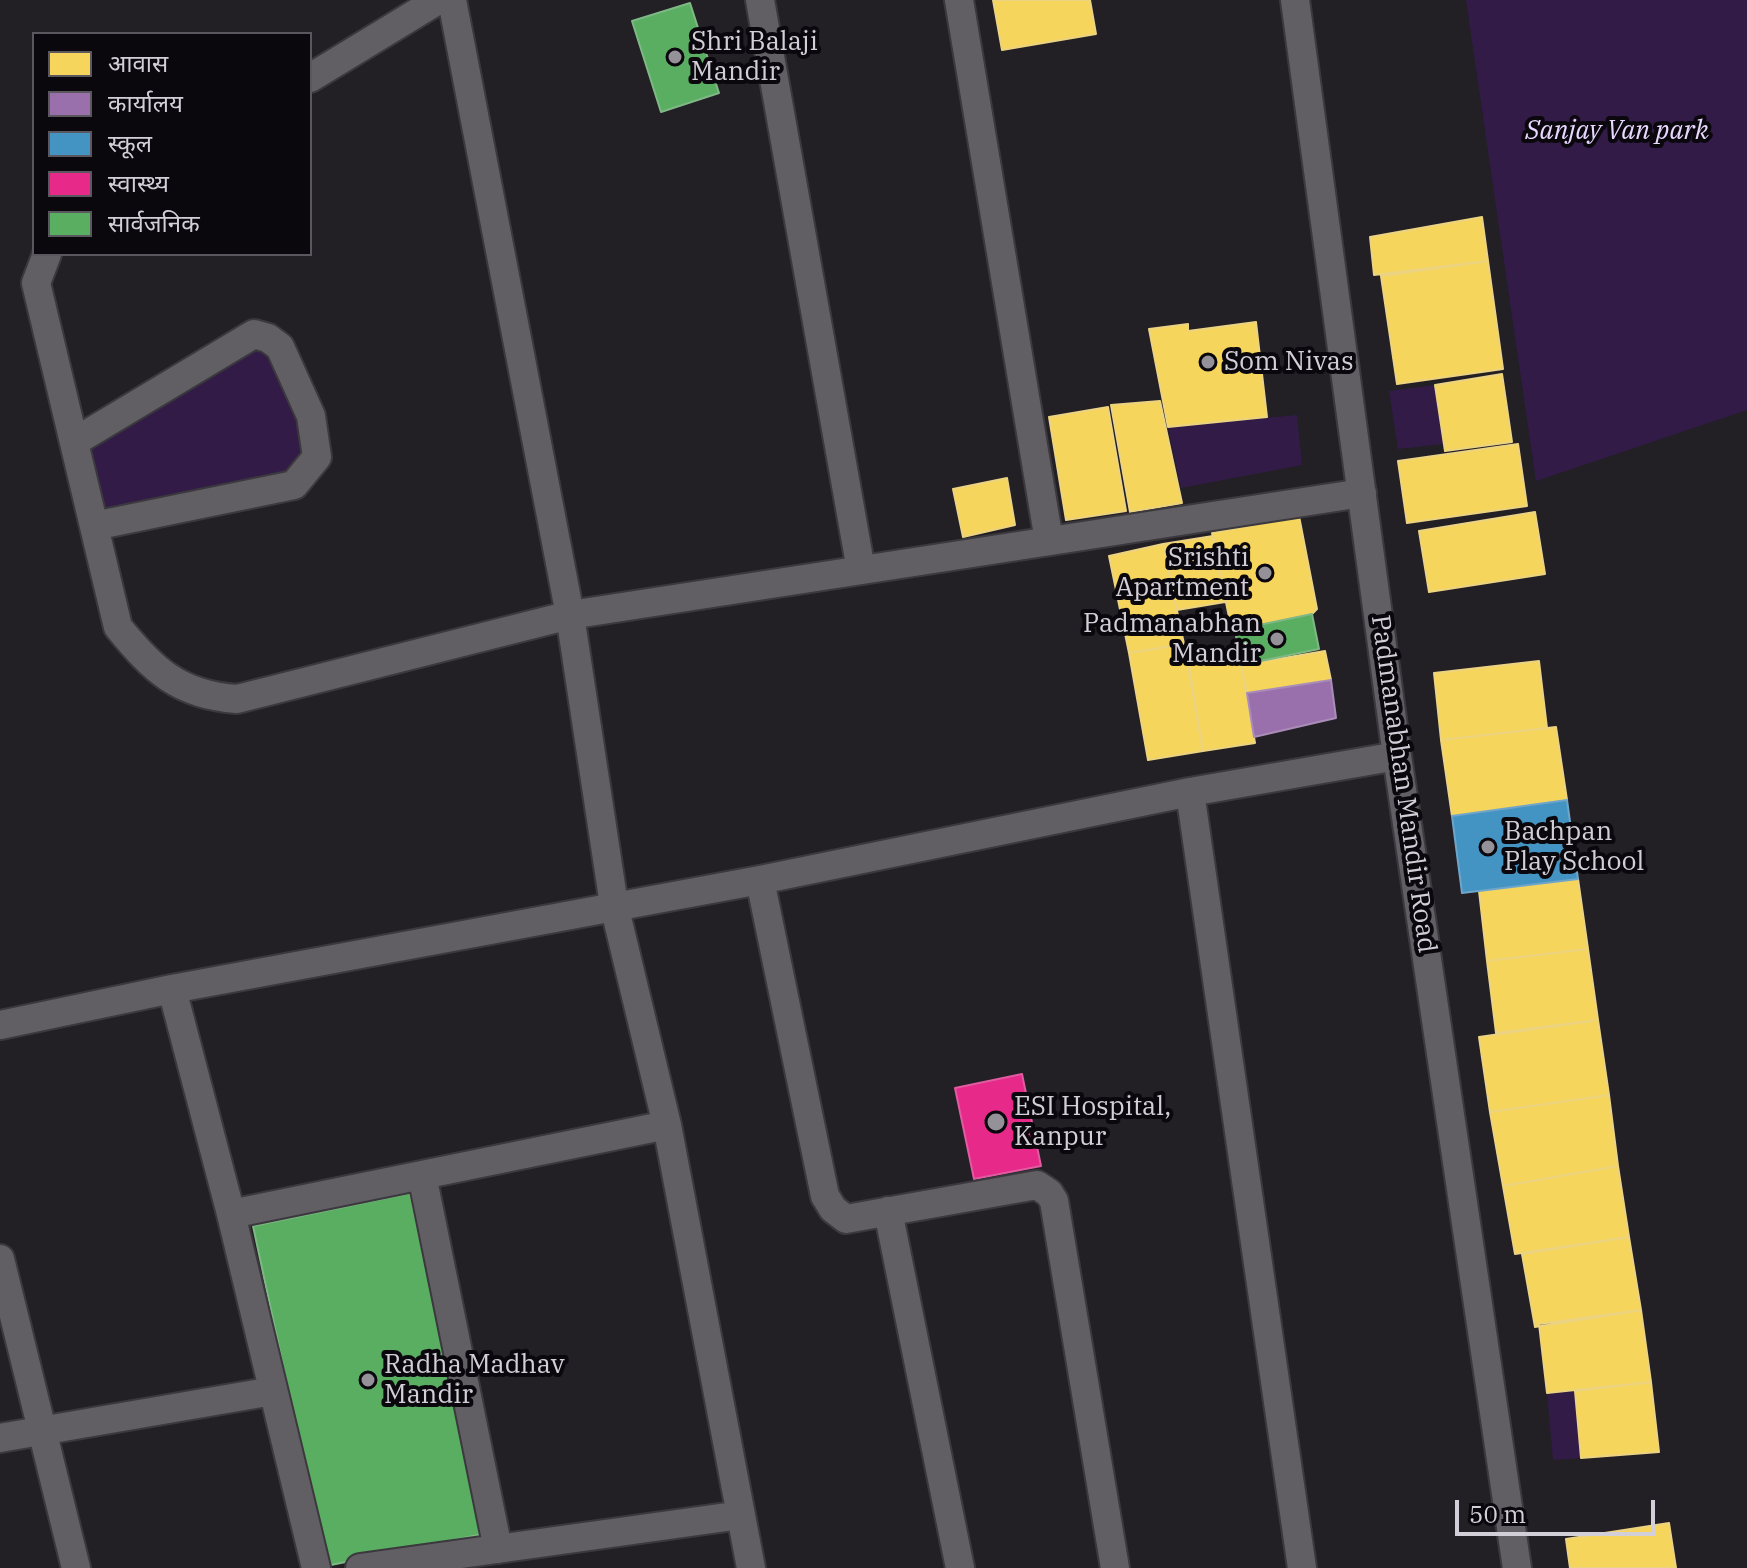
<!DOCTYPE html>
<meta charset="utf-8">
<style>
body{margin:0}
#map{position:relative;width:1747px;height:1568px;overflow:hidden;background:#221f25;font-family:"IBM Plex Serif","Noto Sans Devanagari",serif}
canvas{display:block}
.legend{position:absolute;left:32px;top:32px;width:280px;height:224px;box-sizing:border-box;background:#0a070d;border:2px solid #5a575e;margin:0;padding:10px 14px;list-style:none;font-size:24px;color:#d3cfd8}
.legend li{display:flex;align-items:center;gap:16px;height:40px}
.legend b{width:40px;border:2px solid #5a575e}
.scale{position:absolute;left:1455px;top:1500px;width:200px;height:36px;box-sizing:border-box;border:4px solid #d3cfd8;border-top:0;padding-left:10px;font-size:24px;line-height:28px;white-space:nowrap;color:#d3cfd8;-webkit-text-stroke:6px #0a070d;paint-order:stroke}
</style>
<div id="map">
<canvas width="1747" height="1568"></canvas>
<ul class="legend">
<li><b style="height:22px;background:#f6d55c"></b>आवास</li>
<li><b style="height:22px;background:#9970ab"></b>कार्यालय</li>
<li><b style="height:22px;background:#4393c3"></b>स्कूल</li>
<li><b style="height:22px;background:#e7298a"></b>स्वास्थ्य</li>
<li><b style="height:22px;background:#5aae61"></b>सार्वजनिक</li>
</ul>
<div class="scale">50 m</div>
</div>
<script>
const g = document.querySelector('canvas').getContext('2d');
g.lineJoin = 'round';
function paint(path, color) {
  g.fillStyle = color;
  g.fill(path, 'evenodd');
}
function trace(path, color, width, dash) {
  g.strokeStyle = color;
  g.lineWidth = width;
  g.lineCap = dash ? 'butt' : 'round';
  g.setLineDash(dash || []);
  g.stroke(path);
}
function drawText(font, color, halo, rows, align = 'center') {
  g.font = font + ' "IBM Plex Serif",serif';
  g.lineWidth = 8;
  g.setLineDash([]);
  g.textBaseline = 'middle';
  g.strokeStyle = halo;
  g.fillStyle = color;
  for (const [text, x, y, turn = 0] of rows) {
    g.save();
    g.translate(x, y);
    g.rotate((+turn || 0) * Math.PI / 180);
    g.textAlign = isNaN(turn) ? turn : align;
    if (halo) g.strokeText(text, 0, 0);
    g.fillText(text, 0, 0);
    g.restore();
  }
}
paint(new Path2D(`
 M1466,0H1747V410L1536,481Z
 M265,341L310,450L290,482L97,521L78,443Z
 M1435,385L1443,444L1398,449L1389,391Z
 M1297,415L1302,465L1181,488L1168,427Z
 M1575,1391L1581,1458L1553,1460L1547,1393Z`), '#321c47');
const homes = new Path2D(`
 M993,0H1090L1096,34L1002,50Z
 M1482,217L1488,261L1374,275L1370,237Z
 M1488,261L1503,369L1397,384L1381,276Z
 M1256,322L1267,417L1168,427L1149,329L1188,324V331Z
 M1502,374L1512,442L1445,451L1435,385Z
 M1160,401L1182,503L1130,512L1111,405Z
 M1108,407L1126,511L1066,520L1049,417Z
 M1518,444L1527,506L1407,523L1398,461Z
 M1007,478L1015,525L963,537L953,489Z
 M1535,512L1545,574L1429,592L1419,531Z
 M1299,516L1317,609L1312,614L1235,630L1231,627L1212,533Z
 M1213,536L1225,602L1177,610L1163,544Z
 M1163,544L1184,644L1129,653L1109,556Z
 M1184,644L1203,751L1148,760L1129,653Z
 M1238,646L1255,743L1203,751L1187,655Z
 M1325,651L1331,680L1247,693L1241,665Z
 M1539,661L1547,728L1441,740L1434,673Z
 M1556,727L1567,800L1452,816L1441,740Z
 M1578,879L1588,949L1487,961L1479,891Z
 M1588,949L1598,1020L1496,1033L1487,961Z
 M1598,1020L1609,1095L1490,1112L1479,1037Z
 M1609,1095L1618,1166L1503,1186L1490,1112Z
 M1618,1166L1629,1237L1515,1254L1503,1186Z
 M1629,1237L1641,1310L1535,1327L1522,1254Z
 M1641,1310L1651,1382L1547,1393L1539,1324Z
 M1651,1382L1659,1452L1581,1458L1575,1391Z
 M1669,1523L1676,1568H1570L1566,1539Z`);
paint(homes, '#f6d55c');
trace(homes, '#ecd381', 2);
const offices = new Path2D(`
 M1331,680L1336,718L1254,737L1247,693Z`);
paint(offices, '#9970ab');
trace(offices, '#aa8cb8', 2);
const schools = new Path2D(`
 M1567,800L1578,879L1462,893L1452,816Z`);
paint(schools, '#4393c3');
trace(schools, '#6ea5c9', 2);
const health = new Path2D(`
 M1022,1074L1041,1166L974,1179L955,1088Z`);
paint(health, '#e7298a');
trace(health, '#e15ba1', 2);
const public = new Path2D(`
 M690,3L719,93L661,112L632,21Z
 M1312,614L1319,649L1241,665L1235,630Z
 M410,1193L483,1534L326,1566L253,1226Z`);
paint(public, '#5aae61');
trace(public, '#7eb885', 2);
const minor = new Path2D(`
 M452,0L570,615L614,905L667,1125L751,1568
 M760,0L861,570
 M959,0L1049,541
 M1295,0L1397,756L1517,1568
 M310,78L438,0
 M47,254L36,283L118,627C153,670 179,695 237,699L570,615L1362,493
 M74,442L254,334L268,338L280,347L311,416L317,457L294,485L94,526
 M1190,792L1302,1568
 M760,880L825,1196L833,1209L846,1219L1037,1185L1049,1193L1054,1201L1115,1568
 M172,989L231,1214L316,1568
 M0,1025L172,989L760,880L1190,792L1397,756
 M422,1175L498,1549
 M888,1211L960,1568
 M231,1214L667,1125
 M0,1259L76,1568
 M0,1438L273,1391
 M360,1568L741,1515`);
trace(minor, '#3b393e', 32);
trace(minor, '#615f64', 28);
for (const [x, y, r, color] of [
 [675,57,8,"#959199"],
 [1208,362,8,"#959199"],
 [1265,573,8,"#959199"],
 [1277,639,8,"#959199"],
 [1488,847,8,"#959199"],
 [996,1122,10,"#959199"],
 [368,1380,8,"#959199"]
]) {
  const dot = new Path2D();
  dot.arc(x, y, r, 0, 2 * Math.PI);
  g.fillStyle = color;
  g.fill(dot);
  trace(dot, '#0a070d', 3);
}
drawText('26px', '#d3cfd8', '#0a070d', [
 ["Shri Balaji",691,42],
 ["Mandir",691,72],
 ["Som Nivas",1224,362],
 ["Srishti",1249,558,"right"],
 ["Apartment",1249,588,"right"],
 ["Padmanabhan",1261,624,"right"],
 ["Mandir",1261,654,"right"],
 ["Bachpan",1504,832],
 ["Play School",1504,862],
 ["ESI Hospital,",1014,1107],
 ["Kanpur",1014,1137],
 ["Radha Madhav",384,1365],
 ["Mandir",384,1395]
], 'left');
drawText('italic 26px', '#e9d9ff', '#0a070d', [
 ["Sanjay Van park",1617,131]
]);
drawText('26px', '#d3cfd8', '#0a070d', [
 ["Padmanabhan Mandir Road",1403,784,82]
]);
</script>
